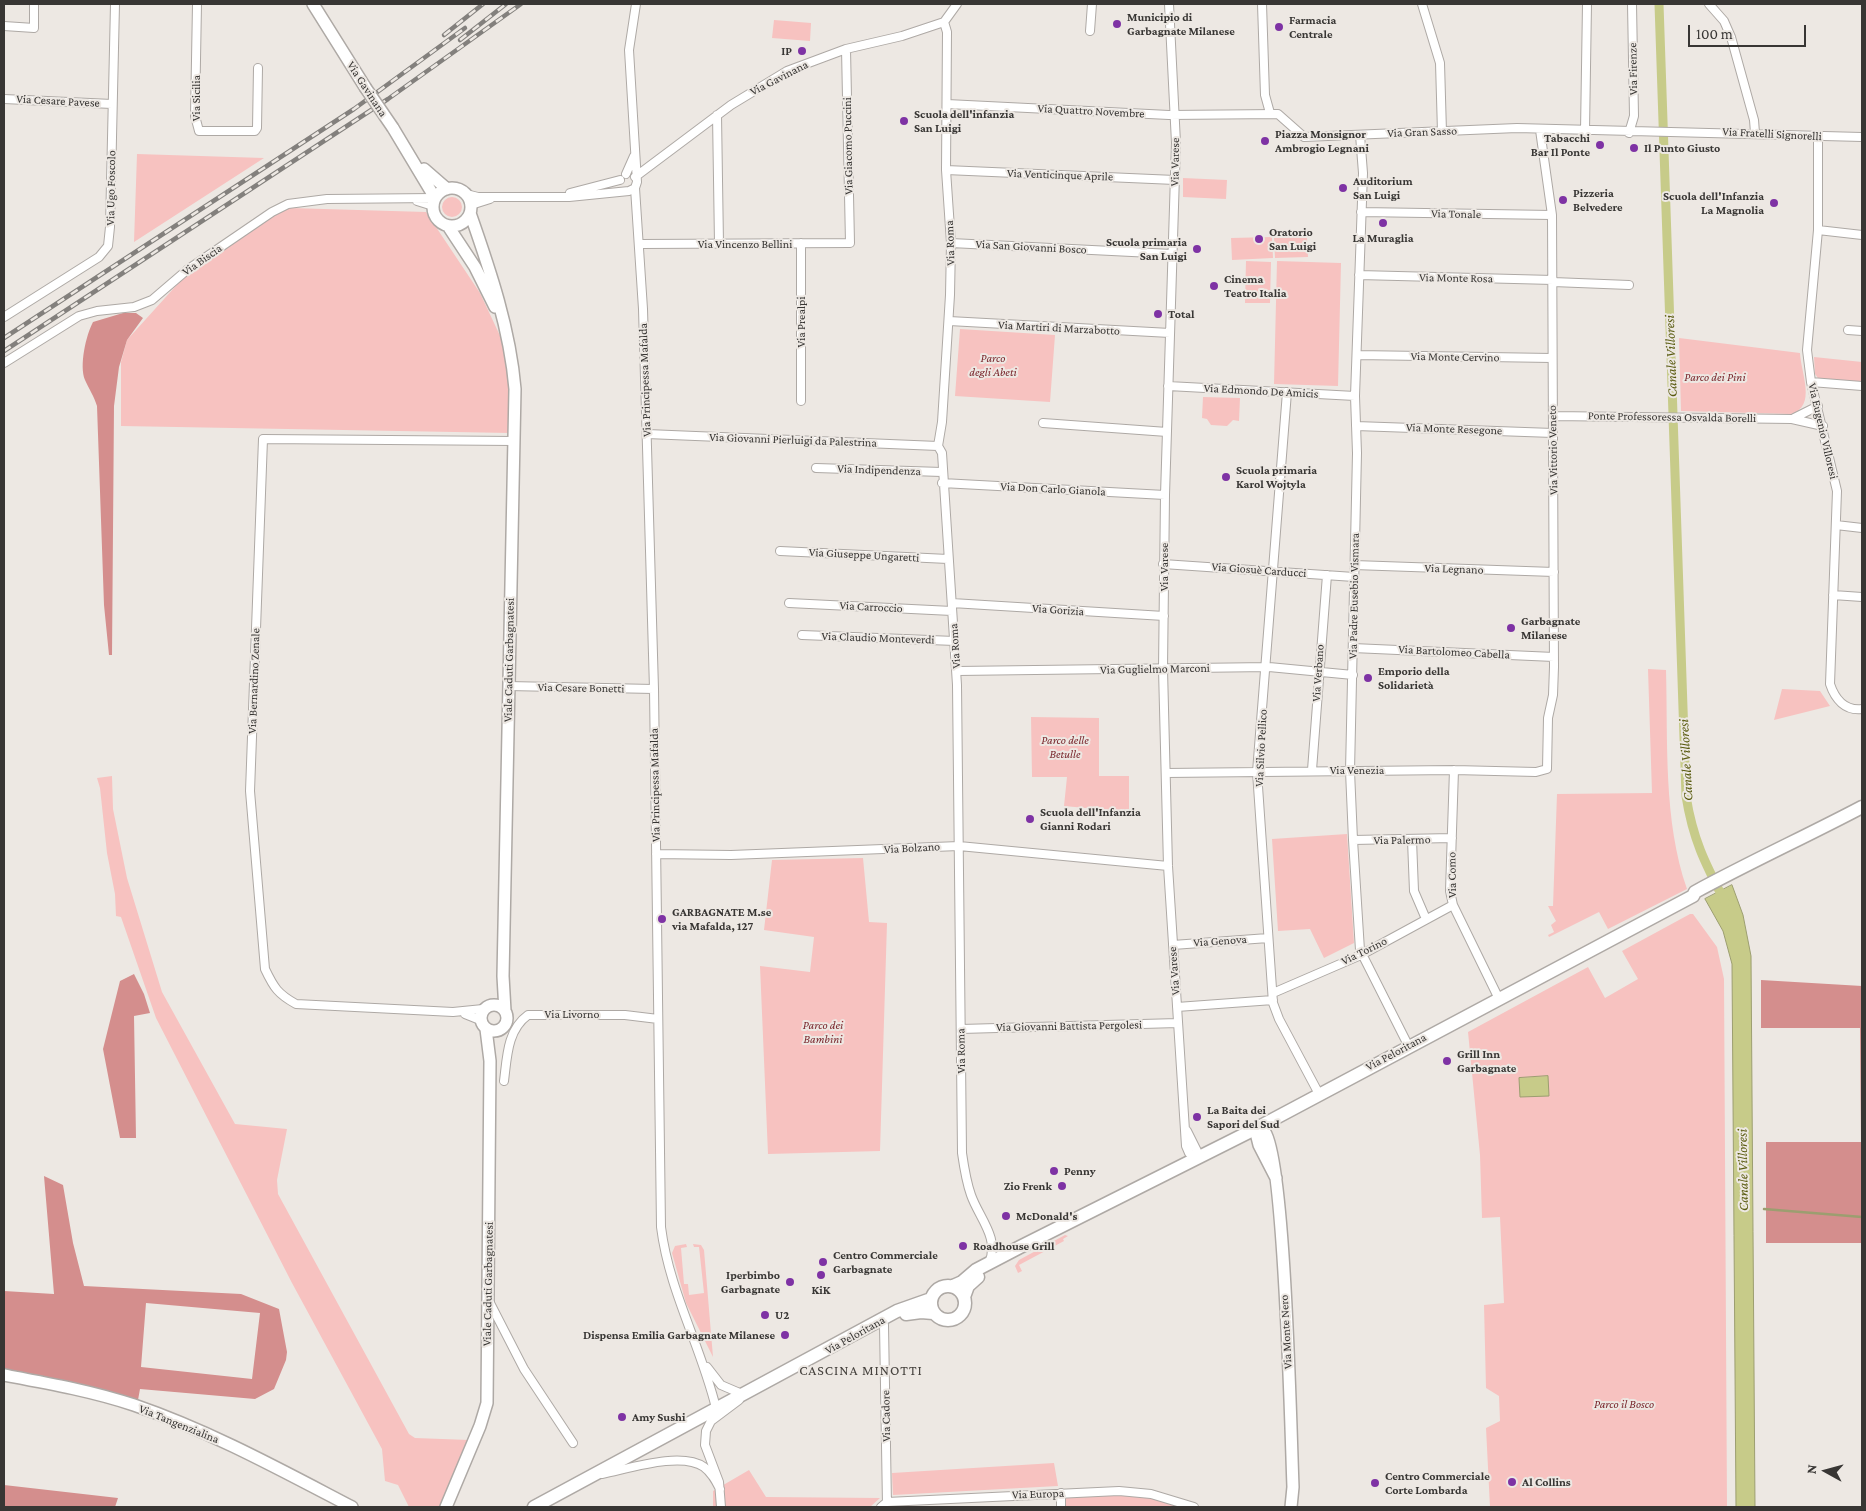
<!DOCTYPE html>
<meta charset="utf-8">
<style>
body{margin:0}
#map{position:relative;width:1866px;height:1511px;overflow:hidden;background:#ede8e3;font-family:"Crimson Pro",serif}
canvas{display:block}
.frame{position:absolute;inset:0;border:5px solid #383634;pointer-events:none}
.north{position:absolute;left:1801px;top:1446px;width:50px;height:50px;-webkit-text-stroke:4px #ede8e3;paint-order:stroke;rotate:277deg;font-size:14px;font-weight:700;line-height:20px;text-align:center;color:#383634}
.north::after{content:'';display:block;margin:auto;width:18px;height:22px;background:#383634;clip-path:polygon(50% 0,100% 100%,50% 72%,0 100%)}
.scale{position:absolute;left:1688px;top:25px;width:118px;height:22px;box-sizing:border-box;border:2px solid #383634;border-top:0;padding-left:6px;font-size:15px;line-height:18px;white-space:nowrap;color:#383634;-webkit-text-stroke:4px #ede8e3;paint-order:stroke}
</style>
<div id="map">
<canvas width="1866" height="1511"></canvas>
<div class="frame"></div>
<div class="north">N</div>
<div class="scale">100 m</div>
</div>
<script>
const g = document.querySelector('canvas').getContext('2d');
g.lineJoin = 'round';
function paint(path, color) {
  g.fillStyle = color;
  g.fill(path, 'evenodd');
}
function trace(path, color, width, dash) {
  g.strokeStyle = color;
  g.lineWidth = width;
  g.lineCap = dash ? 'butt' : 'round';
  g.setLineDash(dash || []);
  g.stroke(path);
}
function drawText(font, color, halo, rows, align = 'center') {
  g.font = font + ' "Crimson Pro",serif';
  g.lineWidth = 4;
  g.setLineDash([]);
  g.textBaseline = 'middle';
  g.strokeStyle = halo;
  g.fillStyle = color;
  for (const [text, x, y, turn = 0] of rows) {
    g.save();
    g.translate(x, y);
    g.rotate((+turn || 0) * Math.PI / 180);
    g.textAlign = isNaN(turn) ? turn : align;
    if (halo) g.strokeText(text, 0, 0);
    g.fillText(text, 0, 0);
    g.restore();
  }
}
paint(new Path2D(`
 M774,20L811,23L810,41L772,38Z
 M137,154L264,158L134,242Z
 M1183,178L1227,180L1226,199L1183,197Z
 M442 207a10 10 0 1 1 20 0a10 10 0 1 1-20 0Z
 M290,208L426,212L480,293L502,340L509,387L510,433L121,426V362L127,340L183,278L274,215Z
 M1272,237L1273,258L1232,260L1231,238Z
 M1307,237L1308,257L1275,258L1274,238Z
 M1246,261L1271,262L1270,303H1245Z
 M1277,261L1341,263L1338,386L1274,384Z
 M960,329L1055,335L1050,402L955,396Z
 M1679,338L1800,353C1801,374 1817,406 1791,414L1681,411Z
 M1814,357L1862,362V382L1818,378L1815,374Z
 M1203,397L1240,398L1239,421L1233,420L1227,426L1211,425L1207,419L1202,418Z
 M1648,669L1666,670C1668,742 1663,820 1687,889L1608,929L1599,912L1549,937L1548,935L1554,932L1551,925L1556,921L1548,906H1553L1557,794L1652,793Z
 M1782,689L1820,691L1830,706L1774,720Z
 M1031,717L1099,718V776H1129V812L1064,806L1067,777H1032Z
 M112,776L113,809L127,878L162,992L235,1124L287,1129L277,1180L278,1194L409,1434L415,1438L469,1440L441,1507H409L398,1485L385,1481L382,1449L292,1283L156,1018L121,917L116,916L115,894L107,853L100,788L97,778Z
 M1347,834L1354,943L1324,958L1310,929L1278,931L1272,839Z
 M863,858L869,922L887,923L880,1151L768,1154L760,966L810,972L814,937L764,930L772,860Z
 M1690,914H1693L1717,947L1724,979L1727,1507H1490L1486,1428L1500,1421L1499,1396L1486,1388L1484,1305L1504,1303L1500,1217L1482,1218L1480,1155L1468,1032L1588,967L1605,998L1638,979L1622,951Z
 M1065,1235L1068,1236L1063,1239L1064,1241L1019,1265L1022,1271L1018,1273L1015,1266L1019,1260Z
 M686,1244L687,1247L681,1248L684,1284H688L689,1295L704,1293L699,1247H694L693,1244L701,1245L704,1250L713,1357L686,1303L672,1253L675,1246Z
 M1054,1463L1058,1486L893,1495L892,1473Z
 M749,1470L766,1497L880,1498L870,1507H713V1491Z
 M1105,1492L1139,1494L1186,1507H1065L1064,1497Z`), '#f7c2c0');
paint(new Path2D(`
 M123,313H136L143,318L127,340L119,367L114,406L112,655H109L104,605L97,406C94,396 89,389 85,380C79,366 86,335 93,322Z
 M134,974L144,994L150,1013L134,1016L136,1138H120L103,1049L120,981Z
 M1761,980L1862,986V1243H1766V1142H1861L1860,1028H1761Z
 M44,1176L63,1185L73,1243L84,1286L241,1294L279,1309L287,1352L286,1360L274,1389L255,1399L140,1389L138,1400L98,1389L4,1370V1291L54,1294ZM146,1303L260,1313L252,1379L141,1367Z
 M4,1485L118,1498L115,1507H4Z`), '#d48e8d');
const water = new Path2D(`
 M1732,885L1743,915L1751,956L1755,1507H1736L1732,964L1723,931L1705,899Z
 M1548,1076L1549,1096L1520,1097L1519,1078Z`);
paint(water, '#c7cb89');
trace(water, '#9c9e70', 1);
trace(new Path2D(`
 M1764,1209L1862,1217`), '#9c9e70', 2.5);
trace(new Path2D(`
 M1659,4L1686,796C1693,840 1705,863 1725,902`), '#c7cb89', 9);
const street = new Path2D(`
 M197,4L195,116L199,131H255L257,128L258,68
 M1169,4L1176,143L1165,495L1163,669L1168,866L1186,1146L1189,1153L1196,1159
 M1262,4L1265,95L1270,113
 M1422,4L1440,63L1442,132
 M1709,4L1724,21L1731,37L1754,120L1755,133
 M944,22L947,32L946,170L951,243L950,295L942,422L938,446L942,453L957,685L962,1153C964,1167 966,1181 971,1195C979,1218 1000,1238 989,1263
 M944,22L957,4
 M4,26L34,28V4
 M1090,31L1092,4
 M4,99L112,104
 M947,104L1169,115L1278,114L1304,137L1517,128L1862,137
 M717,115L719,244
 M1585,131L1587,4
 M1629,133L1634,116L1632,4
 M1360,135L1363,173L1355,396L1357,453L1350,771L1353,840L1360,950L1408,1045
 M1818,137V230L1807,350L1811,382L1837,491L1830,684C1835,699 1845,711 1862,709
 M946,170L1175,180
 M626,174L634,156
 M635,177L731,105L787,71L846,49L902,36L944,22
 M635,188L643,309L654,689L661,1227C669,1291 701,1346 716,1408
 M570,193L620,180
 M466,194L478,197H569L629,191L635,188L637,182L629,50L636,4
 M417,201L433,206
 M471,205L490,199
 M1361,212L1552,215
 M1818,230L1862,235
 M801,243V401
 M951,243L1172,254
 M640,244L850,243L846,49
 M1359,275L1553,280
 M1553,282L1629,285
 M4,317L99,257L108,246L110,227L115,4
 M949,321L1170,333
 M1848,330L1862,331
 M1357,355L1552,358
 M4,363L79,316L97,311L134,307L152,300L187,270L272,212L288,204L327,199L435,198
 M1811,382L1862,386
 M1168,386L1355,396
 M1287,392L1257,772L1273,1003L1279,1019L1319,1094
 M1553,416L1792,419L1823,426
 M1794,418L1818,406
 M1043,423L1167,432
 M1356,426L1553,433
 M647,434L938,446
 M816,468L942,472
 M942,483L1165,495
 M1836,525L1862,528
 M780,551L948,559
 M1163,564L1354,577
 M1354,565L1554,572
 M1833,595L1862,597
 M789,603L952,611
 M952,603L1164,616
 M802,635L955,641
 M1353,648L1554,657
 M957,671L1269,667L1353,675
 M508,686L654,689
 M1312,770L1327,575
 M1454,770L1450,891L1453,905L1499,999
 M1166,773L1454,770L1536,772L1547,769L1548,718L1553,695L1554,667L1552,215L1540,130
 M1353,840L1452,838
 M1412,840L1414,891L1426,919
 M656,854L731,855L959,846L1168,866
 M1173,945L1268,938
 M1273,993L1361,955L1453,905
 M1177,1007L1273,1000
 M483,1009L453,1012L296,1004C278,994 274,988 265,969L250,791L263,439L514,441
 M465,1014L480,1020
 M961,1029L1178,1023
 M504,1081C507,1058 507,1030 528,1015H625L658,1019
 M1187,1131L1197,1151L1196,1159
 M489,1301L524,1369L573,1443
 M884,1325L887,1506
 M707,1367L721,1385L742,1394
 M602,1474C628,1469 681,1451 704,1467C712,1473 716,1481 720,1489
 M1061,1493V1507
 M721,1507L719,1482L705,1445L706,1431L711,1421L739,1400
 M881,1507L887,1502L1119,1491L1151,1494L1194,1507`);
const secondary = new Path2D(`
 M313,4L365,87
 M393,128L435,198
 M424,169L447,189
 M433 207a19 19 0 1 1 38 0a19 19 0 1 1-38 0Z
 M470,213C490,270 510,329 515,389L503,976L505,1011
 M448,226L475,267L495,307
 M481 1018a13 13 0 1 1 26 0a13 13 0 1 1-26 0Z
 M1276,1178L1259,1145L1255,1129L1264,1131C1285,1152 1291,1439 1293,1487L1291,1507
 M4,1375C47,1383 92,1391 134,1405C210,1431 281,1470 352,1507
 M446,1507L480,1426L487,1403L490,1061L486,1029`);
const primary = new Path2D(`
 M931 1303a17 17 0 1 1 34 0a17 17 0 1 1-34 0Z
 M953,1286L962,1282L976,1270L1020,1247L1255,1129L1693,896L1695,892C1750,862 1807,836 1862,807
 M964,1297L968,1286L978,1277
 M906,1314L921,1312L933,1313
 M534,1507L897,1311L931,1299`);
trace(street, '#aea9a5', 10);
trace(secondary, '#aea9a5', 14);
trace(primary, '#aea9a5', 15);
trace(street, '#fff', 8);
trace(secondary, '#fff', 11);
trace(primary, '#fff', 12);
const rail = new Path2D(`
 M444,35L483,4
 M460,40L506,4
 M4,338L354,109L465,28
 M4,351L388,99L521,4`);
trace(rail, '#83807d', 4.5);
trace(rail, '#ede8e3', 2.5, [8]);
const secondaryBridge = new Path2D(`
 M365,87L393,128`);
trace(secondaryBridge, '#aea9a5', 14, []);
trace(secondaryBridge, '#fff', 11);
for (const [x, y, r, color] of [
 [1117,24,5,"#7e32a4"],
 [1279,27,5,"#7e32a4"],
 [802,51,5,"#7e32a4"],
 [904,121,5,"#7e32a4"],
 [1265,141,5,"#7e32a4"],
 [1600,145,5,"#7e32a4"],
 [1634,148,5,"#7e32a4"],
 [1343,188,5,"#7e32a4"],
 [1563,200,5,"#7e32a4"],
 [1774,203,5,"#7e32a4"],
 [1383,223,5,"#7e32a4"],
 [1259,239,5,"#7e32a4"],
 [1197,249,5,"#7e32a4"],
 [1214,286,5,"#7e32a4"],
 [1158,314,5,"#7e32a4"],
 [1226,477,5,"#7e32a4"],
 [1511,628,5,"#7e32a4"],
 [1368,678,5,"#7e32a4"],
 [1030,819,5,"#7e32a4"],
 [662,919,5,"#7e32a4"],
 [1447,1061,5,"#7e32a4"],
 [1197,1117,5,"#7e32a4"],
 [1054,1171,5,"#7e32a4"],
 [1062,1186,5,"#7e32a4"],
 [1006,1216,5,"#7e32a4"],
 [963,1246,5,"#7e32a4"],
 [823,1262,5,"#7e32a4"],
 [821,1275,5,"#7e32a4"],
 [790,1282,5,"#7e32a4"],
 [765,1315,5,"#7e32a4"],
 [785,1335,5,"#7e32a4"],
 [622,1417,5,"#7e32a4"],
 [1512,1482,5,"#7e32a4"],
 [1375,1483,5,"#7e32a4"]
]) {
  const dot = new Path2D();
  dot.arc(x, y, r, 0, 2 * Math.PI);
  g.fillStyle = color;
  g.fill(dot);
  trace(dot, '#ede8e3', 2);
}
drawText('bold 12px', '#383634', '#ede8e3', [
 ["Municipio di",1127,17],
 ["Garbagnate Milanese",1127,31],
 ["Farmacia",1289,20],
 ["Centrale",1289,34],
 ["IP",792,51,"right"],
 ["Scuola dell'infanzia",914,114],
 ["San Luigi",914,128],
 ["Piazza Monsignor",1275,134],
 ["Ambrogio Legnani",1275,148],
 ["Tabacchi",1590,138,"right"],
 ["Bar Il Ponte",1590,152,"right"],
 ["Il Punto Giusto",1644,148],
 ["Auditorium",1353,181],
 ["San Luigi",1353,195],
 ["Pizzeria",1573,193],
 ["Belvedere",1573,207],
 ["Scuola dell'Infanzia",1764,196,"right"],
 ["La Magnolia",1764,210,"right"],
 ["Oratorio",1269,232],
 ["San Luigi",1269,246],
 ["La Muraglia",1383,238,"center"],
 ["Scuola primaria",1187,242,"right"],
 ["San Luigi",1187,256,"right"],
 ["Cinema",1224,279],
 ["Teatro Italia",1224,293],
 ["Total",1168,314],
 ["Scuola primaria",1236,470],
 ["Karol Wojtyla",1236,484],
 ["Garbagnate",1521,621],
 ["Milanese",1521,635],
 ["Emporio della",1378,671],
 ["Solidarietà",1378,685],
 ["Scuola dell'Infanzia",1040,812],
 ["Gianni Rodari",1040,826],
 ["GARBAGNATE M.se",672,912],
 ["via Mafalda, 127",672,926],
 ["Grill Inn",1457,1054],
 ["Garbagnate",1457,1068],
 ["La Baita dei",1207,1110],
 ["Sapori del Sud",1207,1124],
 ["Penny",1064,1171],
 ["Zio Frenk",1052,1186,"right"],
 ["McDonald's",1016,1216],
 ["Roadhouse Grill",973,1246],
 ["Centro Commerciale",833,1255],
 ["Garbagnate",833,1269],
 ["Iperbimbo",780,1275,"right"],
 ["Garbagnate",780,1289,"right"],
 ["KiK",821,1290,"center"],
 ["U2",775,1315],
 ["Dispensa Emilia Garbagnate Milanese",775,1335,"right"],
 ["Amy Sushi",632,1417],
 ["Centro Commerciale",1385,1476],
 ["Corte Lombarda",1385,1490],
 ["Al Collins",1522,1482]
], 'left');
drawText('12px', '#383634', '#ede8e3', [
 ["Via Firenze",1633,69,-91],
 ["Via Gavinana",779,78,-27],
 ["Via Gavinana",367,89,57],
 ["Via Sicilia",196,98,-90],
 ["Via Cesare Pavese",58,101,3],
 ["Via Quattro Novembre",1091,111,3],
 ["Via Gran Sasso",1422,132,-2],
 ["Via Fratelli Signorelli",1772,134,3],
 ["Via Giacomo Puccini",848,146,-91],
 ["Via Varese",1175,162,-89],
 ["Via Venticinque Aprile",1060,175,2],
 ["Via Ugo Foscolo",111,188,-89],
 ["Via Tonale",1456,214,1],
 ["Via Roma",950,243,-92],
 ["Via Vincenzo Bellini",745,244],
 ["Via San Giovanni Bosco",1031,247,3],
 ["Via Biscia",202,260,-35],
 ["Via Monte Rosa",1456,278,1],
 ["Via Prealpi",801,322,-90],
 ["Via Martiri di Marzabotto",1059,328,3],
 ["Via Monte Cervino",1455,357,1],
 ["Via Principessa Mafalda",645,380,-92],
 ["Via Edmondo De Amicis",1261,391,3],
 ["Ponte Professoressa Osvalda Borelli",1672,417,1],
 ["Via Monte Resegone",1454,429,2],
 ["Via Eugenio Villoresi",1823,431,77],
 ["Via Giovanni Pierluigi da Palestrina",793,440,2],
 ["Via Vittorio Veneto",1553,450,-91],
 ["Via Indipendenza",879,470,2],
 ["Via Don Carlo Gianola",1053,489,3],
 ["Via Giuseppe Ungaretti",864,555,3],
 ["Via Varese",1164,567,-90],
 ["Via Legnano",1454,569,2],
 ["Via Giosuè Carducci",1259,570,4],
 ["Via Padre Eusebio Vismara",1354,596,-89],
 ["Via Carroccio",871,607,3],
 ["Via Gorizia",1058,610,4],
 ["Via Claudio Monteverdi",878,638,2],
 ["Via Roma",955,646,-94],
 ["Via Bartolomeo Cabella",1454,652,3],
 ["Viale Caduti Garbagnatesi",509,660,-89],
 ["Via Guglielmo Marconi",1155,669,-1],
 ["Via Verbano",1318,673,-86],
 ["Via Bernardino Zenale",254,681,-88],
 ["Via Cesare Bonetti",581,688,1],
 ["Via Silvio Pellico",1261,748,-87],
 ["Via Venezia",1357,770],
 ["Via Principessa Mafalda",655,785,-91],
 ["Via Palermo",1402,840,-1],
 ["Via Bolzano",912,848,-3],
 ["Via Como",1452,875,-91],
 ["Via Genova",1220,941,-4],
 ["Via Torino",1364,951,-26],
 ["Via Varese",1174,971,-94],
 ["Via Livorno",572,1014],
 ["Via Giovanni Battista Pergolesi",1069,1026,-1],
 ["Via Roma",961,1051,-91],
 ["Via Peloritana",1396,1052,-28],
 ["Viale Caduti Garbagnatesi",488,1284,-89],
 ["Via Monte Nero",1286,1332,-93],
 ["Via Peloritana",855,1335,-29],
 ["Via Cadore",886,1416,-91],
 ["Via Tangenzialina",179,1424,22],
 ["Via Europa",1038,1494,-2]
]);
drawText('italic 12px', '#79262c', '#ede8e3', [
 ["Parco",993,358],
 ["degli Abeti",993,372],
 ["Parco dei Pini",1715,377],
 ["Parco delle",1065,740],
 ["Betulle",1065,754],
 ["Parco dei",823,1025],
 ["Bambini",823,1039],
 ["Parco il Bosco",1624,1404]
]);
drawText('italic 14px', '#595b0f', '#ede8e3', [
 ["Canale Villoresi",1671,356,-92],
 ["Canale Villoresi",1686,760,-93],
 ["Canale Villoresi",1743,1170,-91]
]);
g.letterSpacing = '1px';
drawText('14px', '#46423e', '#ede8e3', [
 ["CASCINA MINOTTI",861,1371]
]);
g.letterSpacing = '0px';
</script>
